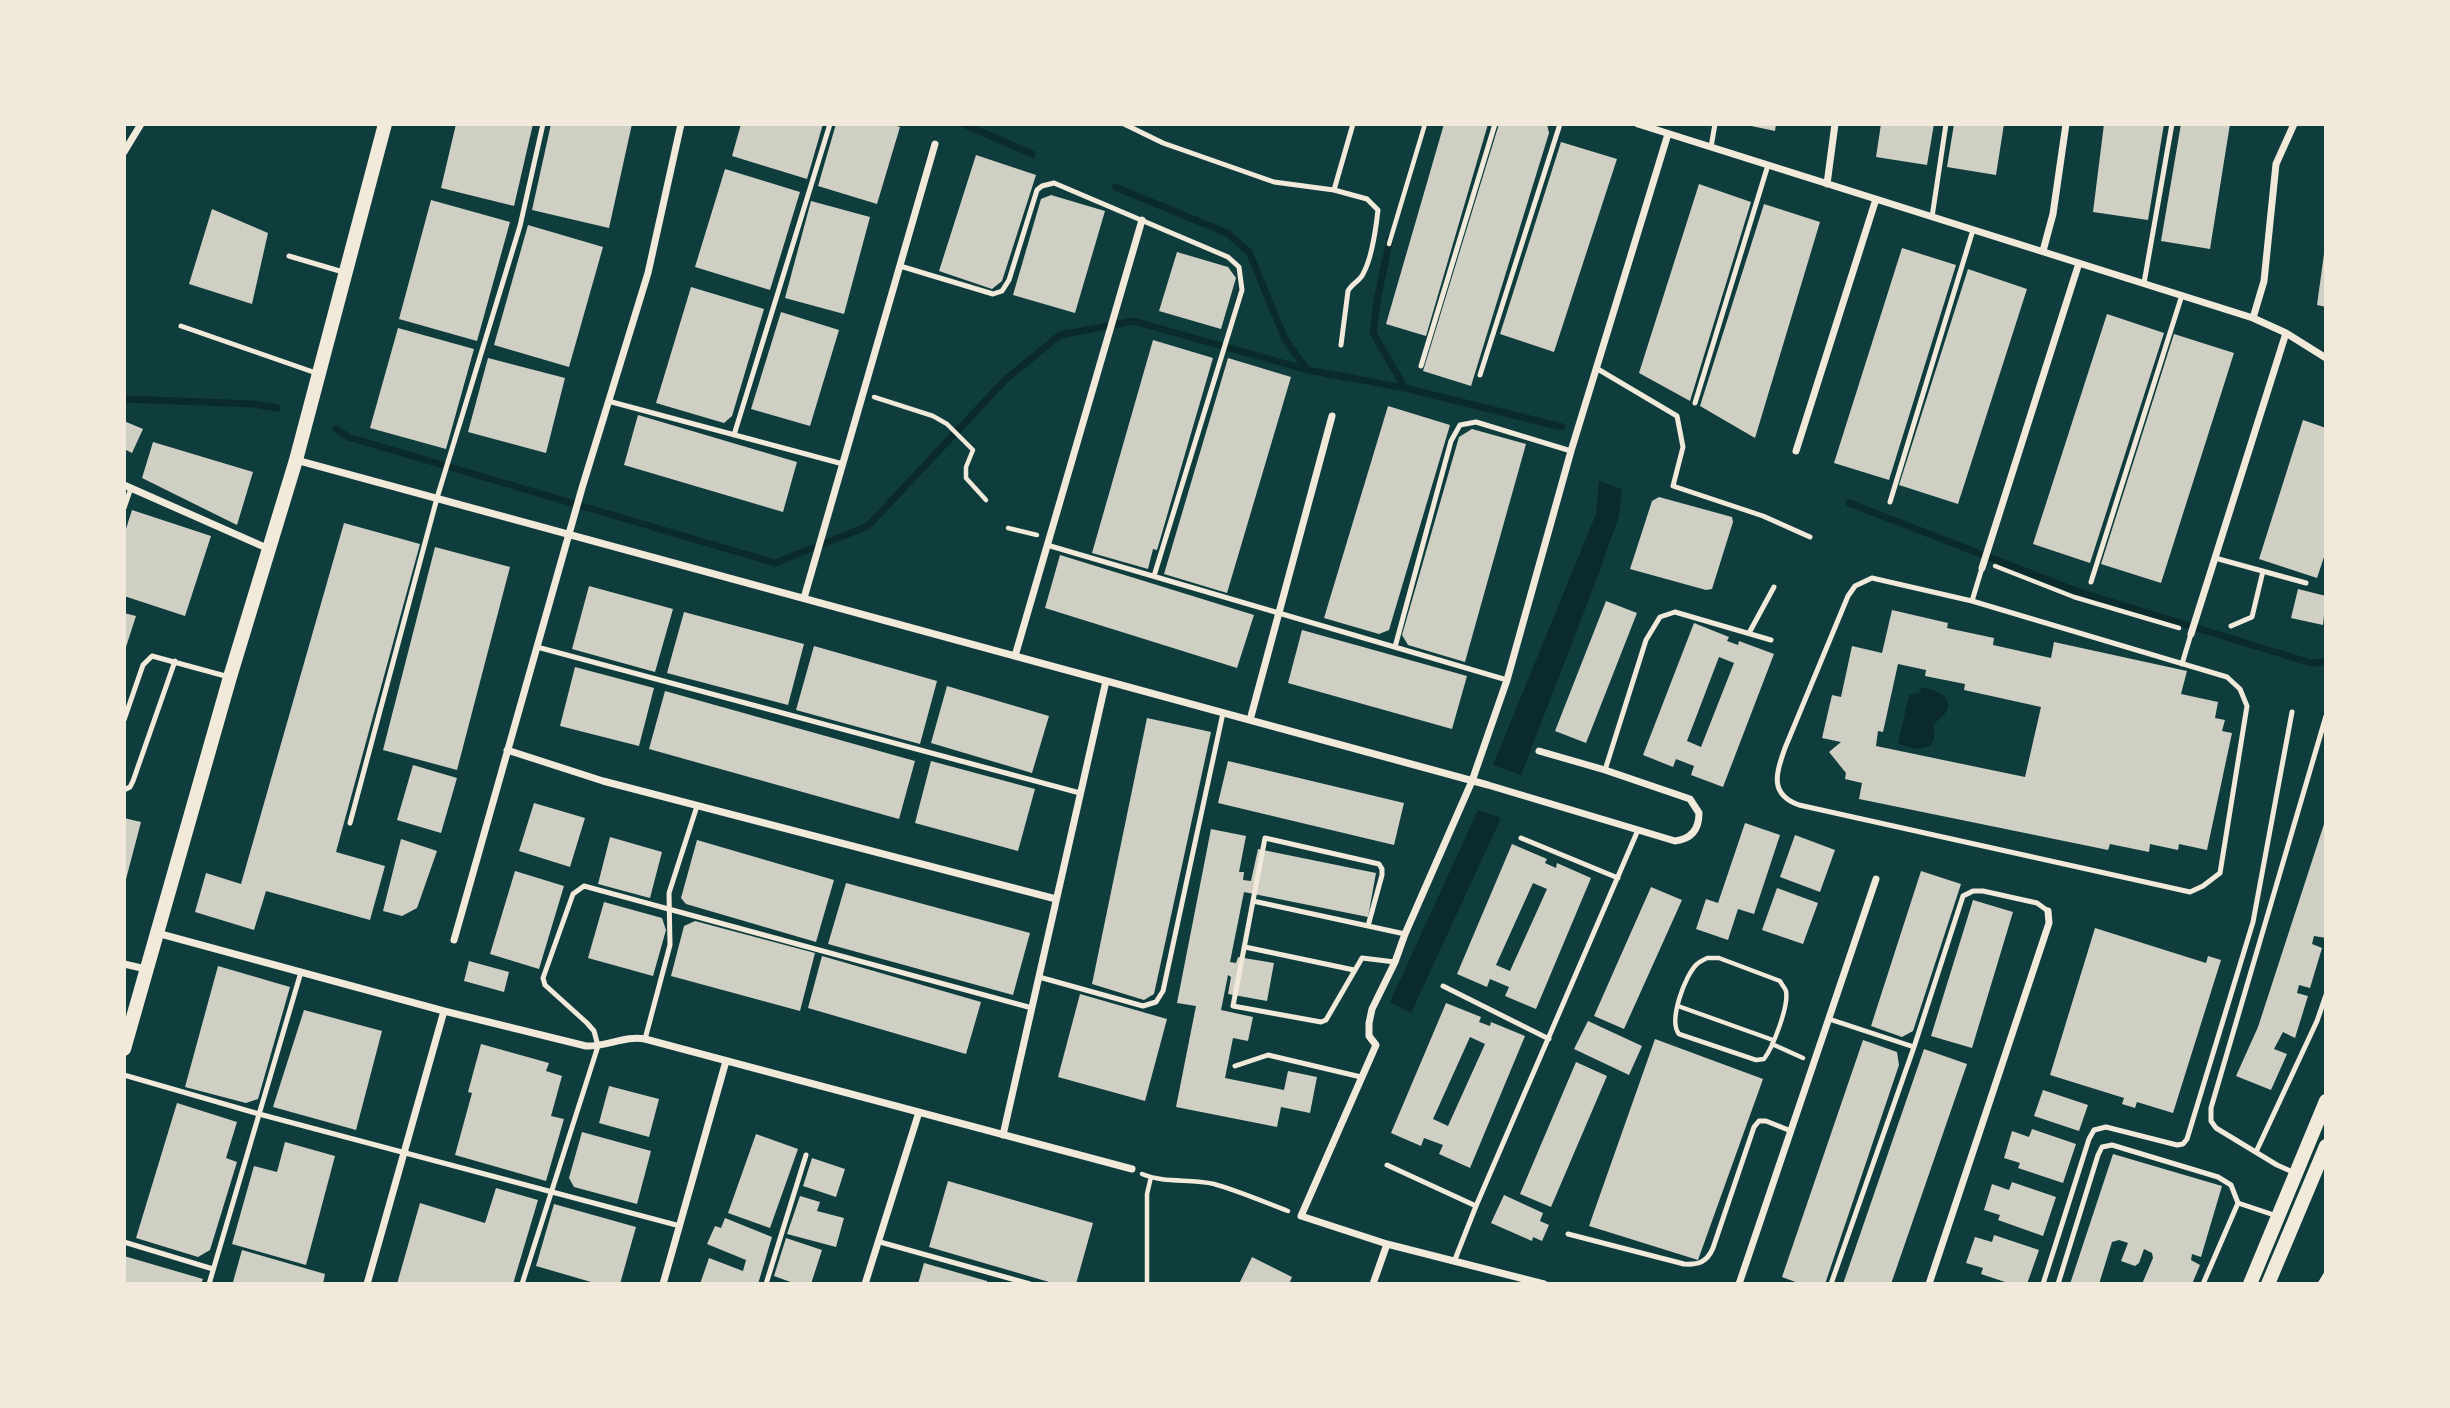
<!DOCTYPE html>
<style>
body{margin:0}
#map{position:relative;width:2450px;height:1408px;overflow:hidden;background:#0f3d3e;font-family:Roboto,sans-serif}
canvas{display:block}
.frame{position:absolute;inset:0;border:126px solid #f1e9da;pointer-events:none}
</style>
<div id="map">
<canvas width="2450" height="1408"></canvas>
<div class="frame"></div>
</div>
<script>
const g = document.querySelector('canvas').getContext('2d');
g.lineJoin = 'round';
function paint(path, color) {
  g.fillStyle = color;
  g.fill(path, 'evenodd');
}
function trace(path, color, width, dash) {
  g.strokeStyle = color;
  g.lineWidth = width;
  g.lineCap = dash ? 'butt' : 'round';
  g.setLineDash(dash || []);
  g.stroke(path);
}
paint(new Path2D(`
 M1599,481L1622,489L1619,516L1597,578L1521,775L1493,765L1596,514Z
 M1922,687C1933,690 1955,695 1946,712C1943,717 1937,720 1934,725V740L1930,746L1916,749L1898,744L1909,695L1919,693Z
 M1478,810L1501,818L1411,1013L1390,1002Z`), '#0a2a2b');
trace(new Path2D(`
 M964,124L1032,154
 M1115,187L1227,233L1249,252L1285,339L1307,370
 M1390,239L1378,296L1373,333L1405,388
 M124,399L254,404L277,408
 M336,429L348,437L775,563L868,526L1005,380L1060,335L1133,321L1308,370L1405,388L1562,427
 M1849,503L2079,592L2311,663L2326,662`), '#0a2a2b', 7);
paint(new Path2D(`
 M456,124H533L514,206L441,188Z
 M551,124H632L609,228L532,210Z
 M741,124H823L807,179L732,156Z
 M836,124H890L900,127L877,204L818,186Z
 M1444,124H1488L1426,336L1386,324Z
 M1499,124H1547L1549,133L1471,386L1423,371Z
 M1742,124H1776L1775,131Z
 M1881,124H1934L1927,165L1876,157Z
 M1954,124H2004L1996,175L1947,167Z
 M2104,124H2164L2148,220L2093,212Z
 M2181,124H2230L2210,249L2161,241Z
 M1561,142L1617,159L1554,352L1500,334Z
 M976,155L1036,175L1002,281L992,289L939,271Z
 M725,169L800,192L770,290L695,267Z
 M1699,184L1751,202L1690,401L1639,373Z
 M1051,195L1105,211L1075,313L1013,295L1041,199Z
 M431,200L510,222L477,341L399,319Z
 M811,201L870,217L844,314L785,298Z
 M1764,204L1820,222L1755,438L1700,406Z
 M212,209L268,233L252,304L189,284Z
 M528,225L603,247L569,367L494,345Z
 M1902,248L1956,265L1889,480L1834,463Z
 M1177,252L1228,267L1236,278L1221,329L1159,311Z
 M2324,254H2326V307L2317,305Z
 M1968,269L2027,289L1958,504L1899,485Z
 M691,287L764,309L732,416L724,423L656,403Z
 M781,312L839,330L810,426L751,409Z
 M2107,314L2164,333L2090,563L2033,544Z
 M398,328L474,349L446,449L370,428Z
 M2174,334L2234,353L2161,583L2101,564Z
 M1153,340L1213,358L1157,550L1153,549L1148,569L1092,553Z
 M488,358L565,378L546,453L468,432Z
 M1228,358L1291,377L1227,593L1164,574Z
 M1388,406L1450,425L1389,630L1379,634L1324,618Z
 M638,415L797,462L783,512L624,465Z
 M2303,420L2326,428V551L2317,578L2259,559Z
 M124,421L143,429L132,453L124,449Z
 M1472,429L1526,444L1465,662L1408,645L1402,635L1459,437Z
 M153,442L253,472L237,525L142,478Z
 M1659,497L1732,517L1733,522L1712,589L1706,590L1630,569L1652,501Z
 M132,510L211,536L185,616L124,596V535Z
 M344,523L420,544L336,852L385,866L370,920L266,891L254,930L195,912L206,873L241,884Z
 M435,547L510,567L457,770L383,750Z
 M1060,555L1254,615L1237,668L1045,608Z
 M589,586L673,609L655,672L572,649Z
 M2298,589L2326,596L2323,625L2291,618Z
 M1606,601L1637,613L1586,743L1555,731Z
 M1892,610L1948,623L1947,628L1994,638L1993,645L2051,658L2054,642L2187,671L2181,694L2218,702L2215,718L2225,720L2222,731L2232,733L2207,850L2179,844L2178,850L2150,844L2149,852L2110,844L2108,850L1859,799L1862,783L1845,779L1846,773L1829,752L1841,742L1822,738L1832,695L1841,697L1852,646L1882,653ZM1898,664L1926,670L1925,676L1965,684L1964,690L2041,707L2025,777L1876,746L1878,731L1883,732Z
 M684,612L804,644L788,705L667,673Z
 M124,613L136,616L125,650H124Z
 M1694,623L1729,637L1727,641L1738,645L1739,641L1774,654L1723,787L1691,775L1694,766L1676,759L1673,767L1643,755ZM1719,657L1734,663L1701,747L1687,741Z
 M1302,630L1467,676L1452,729L1288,683Z
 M814,646L937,681L920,744L796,710Z
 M575,667L654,688L639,746L560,726Z
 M947,686L1049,716L1032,773L931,743Z
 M665,691L915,761L899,819L649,749Z
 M1147,718L1211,732L1154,994L1144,1000L1092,984Z
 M931,761L1035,789L1018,851L915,823Z
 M1228,761L1404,803L1394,845L1218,803Z
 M413,765L457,778L441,833L397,820Z
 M534,803L585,818L570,867L519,851Z
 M124,818L141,822L125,883H124Z
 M2326,818V938L2314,936L2312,944L2322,948L2310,988L2299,985L2297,993L2308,996L2295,1038L2283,1032L2274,1049L2287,1054L2271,1090L2236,1076L2258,1027Z
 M1745,823L1780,835L1754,914L1738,909L1728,940L1696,929L1706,899L1718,903Z
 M1211,829L1246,836L1239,872H1244L1243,880L1251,881L1258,849L1376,873L1368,917L1244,892L1230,962L1236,963L1238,957L1274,963L1267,1001L1228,994L1231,977L1228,975L1221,1010L1253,1017L1248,1041L1233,1038L1225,1078L1284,1090L1288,1071L1317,1077L1310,1113L1281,1107L1277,1127L1176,1107L1196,1006L1177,1003Z
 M1795,835L1835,850L1820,892L1780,877Z
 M610,837L662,852L650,898L598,884Z
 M401,839L437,851L417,908L402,916L383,911Z
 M697,840L834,880L816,942L686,904L681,898Z
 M1512,844L1547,859L1545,863L1556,868L1557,863L1591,878L1536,1009L1505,996L1509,987L1490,979L1487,987L1457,974ZM1533,883L1547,889L1510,971L1496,965Z
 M515,871L564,886L539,969L490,954Z
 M1921,871L1961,884L1913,1031L1902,1037L1871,1026Z
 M846,883L1030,933L1013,995L828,944Z
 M1651,887L1682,900L1624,1029L1594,1016Z
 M1777,888L1818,903L1803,944L1762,930Z
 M1973,900L2013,912L1972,1048L1931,1036Z
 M604,902L662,918L666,930L653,976L588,958Z
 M695,921L815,953L800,1011L671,976L684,926Z
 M2095,928L2206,963L2208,956L2221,960L2173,1113L2137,1102L2135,1108L2122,1104L2124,1098L2050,1075Z
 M822,956L981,1002L966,1054L808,1008Z
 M469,961L509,972L504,992L464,981Z
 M218,966L290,987L258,1099L246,1103L185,1087Z
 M1080,994L1167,1019L1145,1101L1058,1077Z
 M1446,1003L1481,1017L1479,1022L1490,1026L1491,1022L1525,1036L1470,1168L1439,1154L1443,1145L1424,1138L1421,1146L1391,1133ZM1470,1037L1485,1044L1448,1126L1433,1119Z
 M304,1010L382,1031L356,1130L273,1107Z
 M1588,1021L1642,1046L1629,1075L1574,1049Z
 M1655,1039L1763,1079L1698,1260L1589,1226Z
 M1863,1040L1897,1052L1899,1065L1825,1284H1801L1782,1277Z
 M481,1044L549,1063L546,1071L562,1076L551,1116L564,1119L546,1181L455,1155L472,1093L468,1092Z
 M1924,1049L1967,1064L1891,1284H1843Z
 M1576,1062L1607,1076L1551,1207L1520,1194Z
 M609,1086L659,1099L649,1137L599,1123Z
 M2043,1090L2088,1105L2079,1131L2034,1116Z
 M177,1103L237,1122L226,1158L237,1162L210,1250L198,1257L136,1238Z
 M2032,1129L2076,1144L2063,1183L2018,1168L2020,1163L2004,1158L2012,1131L2029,1137Z
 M582,1132L651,1151L637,1204L574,1187L569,1178Z
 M756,1134L798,1149L770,1228L728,1213Z
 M285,1142L335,1156L306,1265L232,1244L254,1166L277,1172Z
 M2113,1154L2222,1186L2201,1257L2192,1254L2191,1260L2200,1265L2192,1284H2142L2153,1258L2152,1253L2144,1249L2139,1263L2135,1266L2121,1261L2128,1243L2119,1240L2112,1242L2099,1284H2070Z
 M812,1158L845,1169L836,1197L803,1186Z
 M948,1181L1093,1223L1076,1284H1056L929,1247Z
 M2012,1182L2056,1197L2043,1236L1998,1220L2000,1215L1984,1210L1992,1184L2009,1190Z
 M496,1188L538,1200L513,1284H397L420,1203L485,1223Z
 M1504,1195L1543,1213L1540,1221L1549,1225L1542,1241L1533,1237L1532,1241L1491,1223Z
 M800,1196L820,1202L817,1211L844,1218L836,1247L787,1234Z
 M554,1204L636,1227L620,1284H598L536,1266Z
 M725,1218L772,1237L758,1284H700L709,1258L743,1271L746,1260L707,1244L715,1226L721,1228Z
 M1994,1235L2039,1250L2027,1284H2011L1981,1274L1983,1268L1966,1263L1975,1237L1992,1242Z
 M786,1238L822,1250L811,1284H796L774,1276Z
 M242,1250L325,1274L323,1284L233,1282Z
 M124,1256L203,1279L201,1284H124Z
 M1252,1257L1292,1277L1289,1284H1239Z
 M924,1263L987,1281L988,1284H918Z`), '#cfcfc3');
trace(new Path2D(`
 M1389,244L1425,124
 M874,397L933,416L947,424L973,450L966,467V478L986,500
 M1008,528L1037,535
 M1995,566L2074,597L2179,628
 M1707,958H1719L1780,981C1782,985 1785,988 1786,991C1789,1006 1773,1047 1764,1059L1756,1060L1679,1034C1668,1021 1685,975 1697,964C1700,961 1704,960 1707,958Z
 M1678,1006L1773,1040
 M1772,1044L1803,1058
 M1142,1174C1165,1184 1190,1178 1214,1184C1239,1191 1264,1202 1288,1211
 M1147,1284V1194L1151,1177`), '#f1e9da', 4.5);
trace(new Path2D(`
 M1124,124L1163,143L1274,182L1334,190L1367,199L1378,210C1376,228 1372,258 1363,274C1360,281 1352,283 1348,291L1341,345
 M1711,147L1715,124
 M1334,190L1353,124
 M1932,217L1946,124
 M289,256L343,272
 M900,266L993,294L1002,291L1009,280L1037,190L1042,186L1054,183L1228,257L1239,267L1242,290L1154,576
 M2144,283L2172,124
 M181,326L316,373
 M1421,366L1495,124
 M1596,368L1677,416L1683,447L1673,486L1763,516L1810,537
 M1480,375L1560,124
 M608,401L843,464
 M1695,403L1768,165
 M734,435L830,124
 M1890,502L1973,230
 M124,508L131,488
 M1047,545L1507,680
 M2215,558L2306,583
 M1872,578L1972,601L2227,677L2240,689L2247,706L2220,873L2203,886L2190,892L1799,805C1769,794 1776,774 1785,748L1848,596L1855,586Z
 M2091,582L2182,295
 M1972,601L1982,568
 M2231,626L2252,617L2263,571
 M1749,633L1774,587
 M537,647L1080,793
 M1395,647L1451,441L1460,425L1476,422L1571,451
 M2182,664L2191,634
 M124,720L143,665L152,656L229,677
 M1605,770L1646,640L1660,617L1675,612L1771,640
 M124,790L130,787L133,781L175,661
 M350,823L437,498L520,226L543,124
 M1521,838L1618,878
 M1253,901L1265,838L1379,864L1382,869V875L1368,926
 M1245,947L1354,970
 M1395,962L1362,958L1326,1020L1321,1022L1233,1006L1253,901L1405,934
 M1039,977L1143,1006L1156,1002L1163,991L1223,713
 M1443,986L1549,1039
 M1829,1019L1914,1047
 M645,1039L670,945L669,893L697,806
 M1235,1066L1268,1055L1361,1077
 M124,1075L259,1114L680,1226
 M2256,1152L2317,1021L2326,995
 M1387,1165L1476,1206
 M2295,1173L2277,1165L2216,1128L2211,1121V1108L2326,716
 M2238,1203L2277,1216
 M1568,1234L1684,1264C1699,1265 1707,1262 1713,1248L1754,1127L1759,1121H1766L1791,1131
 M124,1242L213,1269
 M880,1242L1030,1284
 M1454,1262L1476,1206L1638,830
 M209,1284L301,972
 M522,1284L598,1046L594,1031L587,1023L545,985L543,978L573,894L584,886L1032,1008
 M766,1284L806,1155
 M1831,1284L1914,1047L1963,896L1973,891H1983L2037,903L2048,911
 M2043,1284L2089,1139L2094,1130L2106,1127L2177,1145L2183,1144L2187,1139L2253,922L2292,712
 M2058,1284L2098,1155L2102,1147L2112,1145L2218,1177L2231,1185L2238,1203L2203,1284
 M2320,1284L2326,1274`), '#f1e9da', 5);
trace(new Path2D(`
 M1638,124L2253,318L2286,333L2326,358
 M124,152L141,124
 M1827,184L1835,124
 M2043,251L2053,214L2066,124
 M2253,318L2264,281L2276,164L2294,124
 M1796,451L1876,199
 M296,460L1488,785L1675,841C1692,839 1699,829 1699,813L1690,799L1605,770L1539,751
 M124,485L269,549
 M1982,568L2079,263
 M804,598L935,144
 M2191,634L2286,333
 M1015,656L1142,220
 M1250,720L1332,416
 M507,750L603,781L1056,899
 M157,933L444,1011L586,1046C606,1047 626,1035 645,1039L1132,1169
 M454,940L582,488L648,273L681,124
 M124,964L146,969
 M1003,1135L1106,681
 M367,1284L444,1011
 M663,1284L726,1061
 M865,1284L919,1112
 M1373,1284L1387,1244
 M1544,1284L1387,1244L1301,1216L1376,1045L1369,1036V1023L1372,1009L1395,962L1405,934L1472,781L1507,680L1571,451L1668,134
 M1739,1284L1876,879
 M1929,1284L2049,923L2048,911`), '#f1e9da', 7);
trace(new Path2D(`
 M124,1049L230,677L296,460L385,124
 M2250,1284L2326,1101
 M2268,1284L2326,1146`), '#f1e9da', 14);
</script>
